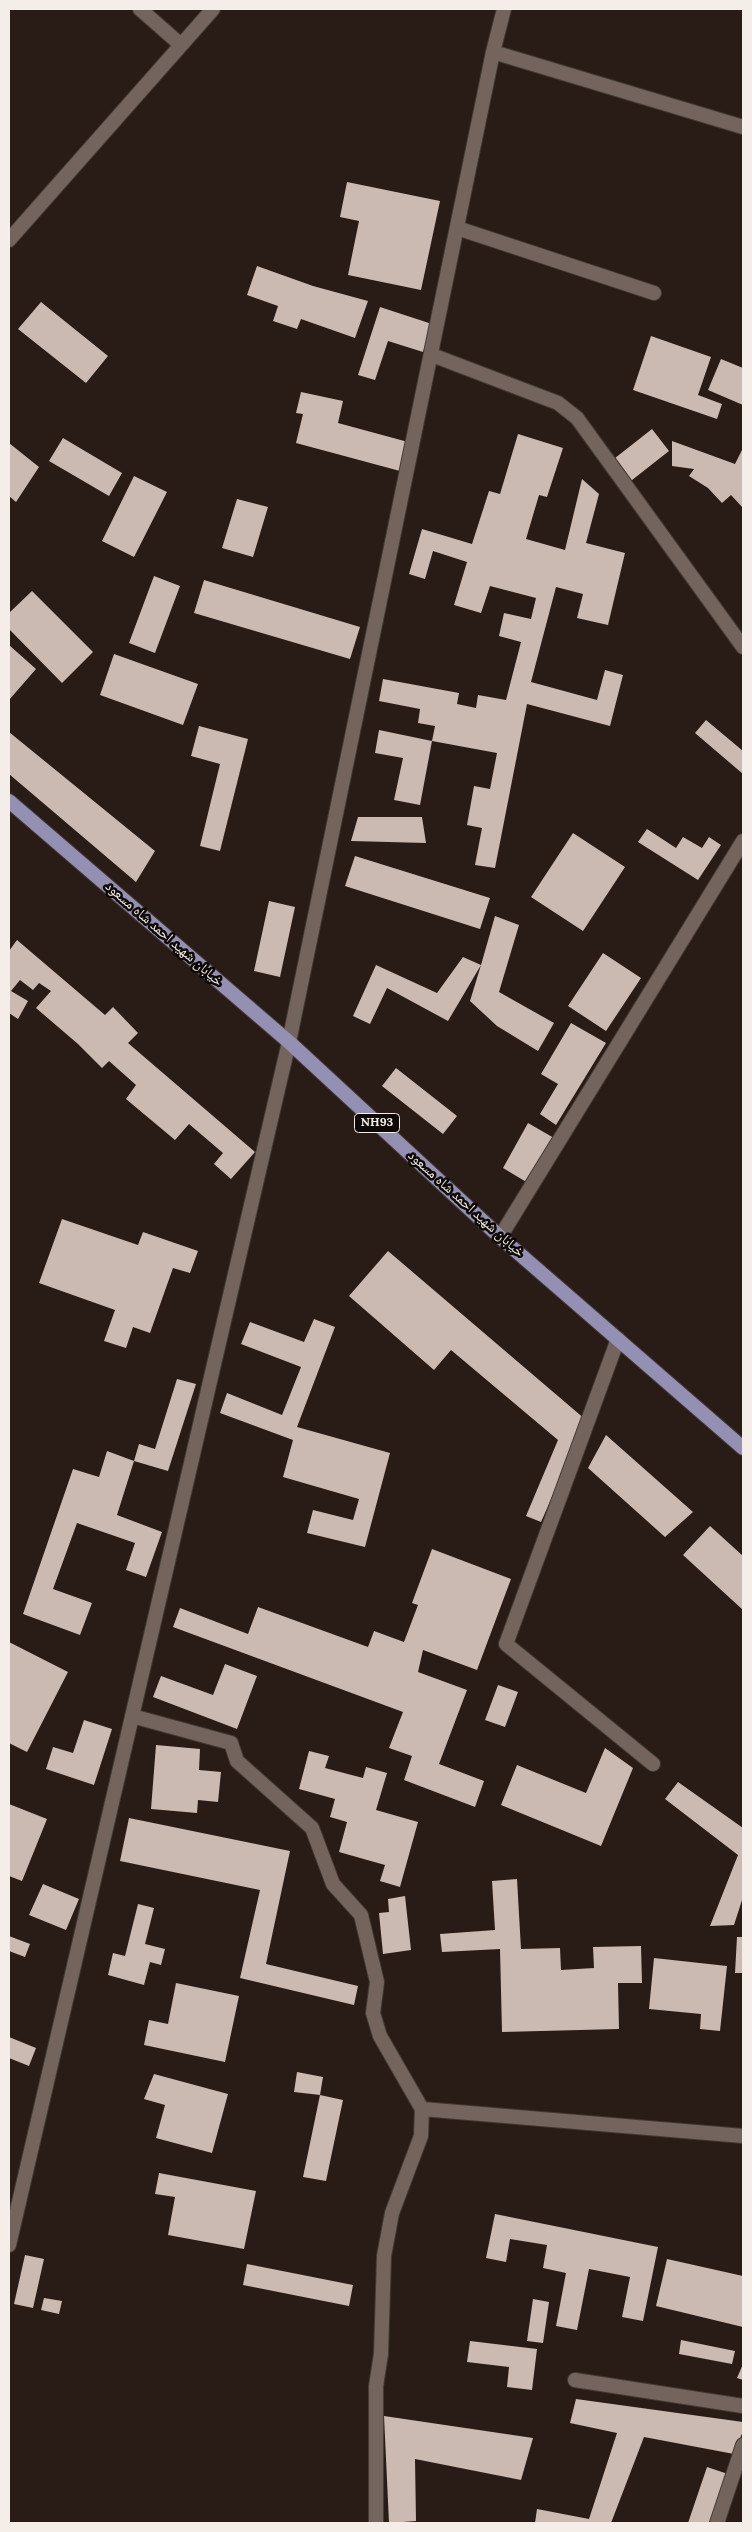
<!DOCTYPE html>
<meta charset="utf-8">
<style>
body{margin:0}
#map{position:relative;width:752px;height:2532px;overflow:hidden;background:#291c16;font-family:Lora,serif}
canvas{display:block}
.frame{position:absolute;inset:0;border:10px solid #f5ede8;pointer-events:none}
</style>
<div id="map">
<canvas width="752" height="2532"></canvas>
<div class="frame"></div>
</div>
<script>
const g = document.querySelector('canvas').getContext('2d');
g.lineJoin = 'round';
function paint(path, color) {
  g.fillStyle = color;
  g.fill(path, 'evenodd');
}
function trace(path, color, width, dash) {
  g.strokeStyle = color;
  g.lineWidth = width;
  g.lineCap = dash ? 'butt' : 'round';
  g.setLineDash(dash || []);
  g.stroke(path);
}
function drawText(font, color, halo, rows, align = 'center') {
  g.font = font + ' Lora,"Noto Naskh Arabic",serif';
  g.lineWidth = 5;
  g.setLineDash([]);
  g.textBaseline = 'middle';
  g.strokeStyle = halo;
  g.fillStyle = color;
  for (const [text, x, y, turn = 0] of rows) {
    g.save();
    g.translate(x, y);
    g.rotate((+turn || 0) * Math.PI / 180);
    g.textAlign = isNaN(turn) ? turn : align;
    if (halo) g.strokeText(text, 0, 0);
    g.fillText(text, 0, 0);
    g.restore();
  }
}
paint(new Path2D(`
 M347,182L440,201L421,290L348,275L359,221L340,217Z
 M257,266L313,286L368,301L355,338L301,319L297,329L273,321L278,306L247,295Z
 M41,302L108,356L86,383L18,329Z
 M380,307L432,324L423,352L388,341L375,380L358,375Z
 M651,336L711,357L698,395L722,404L717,419L633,390Z
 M721,359L743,368V405L708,390Z
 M301,392L343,401L338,423L408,442L400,471L296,443L303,414L296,413Z
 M652,429L669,451L627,484L610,462Z
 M518,434L563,448L547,497L539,495L526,539L565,550L582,479L599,494L586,543L625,553L608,625L577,618L583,594L556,587L531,682L597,700L605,670L623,675L610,726L527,704L495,868L475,865L482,828L467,825L474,786L490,789L497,753L432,741L420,805L394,800L403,758L375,753L379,730L432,741L435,726L418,723L420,709L379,701L383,679L459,693L457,704L476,708L478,695L506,700L521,642L499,636L504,613L531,619L536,598L490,586L481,613L454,605L467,562L433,551L425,579L409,574L422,529L472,544L489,491L500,494Z
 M63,438L122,473L109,496L49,461Z
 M672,441L735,464L743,448V508L731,495L722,503L708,488L689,476L694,469L672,466Z
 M9,443L39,467L16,502L9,496Z
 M134,476L167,492L134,557L102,541Z
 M237,499L268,507L253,557L222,548Z
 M154,576L180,586L155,653L129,643Z
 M204,580L360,627L350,659L194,613Z
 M32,591L93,652L62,683L9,629V613Z
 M9,645L36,669L9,700Z
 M114,654L198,684L183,725L100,695Z
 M706,720L743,751V774L695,733Z
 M199,726L248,739L220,851L200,846L220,764L191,756Z
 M9,732L155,851L136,882L9,774Z
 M358,817H422L426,843L351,841Z
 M647,829L676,848L683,837L702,848L709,837L721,845L698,880L638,842Z
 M573,833L625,867L583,931L531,897Z
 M355,856L490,898L480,929L345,886Z
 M269,901L295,907L280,977L254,971Z
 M495,916L519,925L499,992L554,1023L538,1051L497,1026L470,1001L481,965L448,1021L387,988L370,1024L353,1016L376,965L437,993L463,957L481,965Z
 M17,940L105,1015L113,1007L138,1033L128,1043L255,1152L231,1179L214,1164L223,1153L189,1124L175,1140L126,1099L136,1085L109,1061L102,1068L78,1044L36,1008L51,991L39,983L33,990L20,980L11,991L28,1001L18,1019L9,1013V951Z
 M603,953L641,978L606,1031L568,1006Z
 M571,1023L606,1043L556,1125L540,1114L558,1084L541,1074Z
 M396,1068L457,1116L443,1134L382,1086Z
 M528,1123L554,1138L528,1183L503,1168Z
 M62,1219L138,1245L143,1232L198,1251L190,1273L173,1268L150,1333L133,1327L126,1348L104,1341L115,1310L39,1283Z
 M388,1251L586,1420L541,1522L526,1516L558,1440L451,1350L434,1370L349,1296Z
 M314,1319L335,1327L297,1427L390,1453L365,1547L307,1533L313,1510L353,1520L359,1499L283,1477L293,1440L220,1413L227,1393L282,1415L301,1367L241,1344L250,1322L304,1342Z
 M177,1379L196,1384L168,1471L134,1461L139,1444L155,1449Z
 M606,1435L693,1512L665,1537L588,1468Z
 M107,1451L134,1461L117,1515L162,1532L146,1577L126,1570L135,1543L77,1523L53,1589L92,1603L80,1635L23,1614L73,1469L99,1477Z
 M710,1526L743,1556V1610L683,1555Z
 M432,1549L511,1579L477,1670L423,1650L418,1672L467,1690L439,1764L484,1781L475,1807L404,1780L412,1756L389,1748L403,1712L173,1627L180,1608L248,1634L258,1607L368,1647L374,1631L404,1642L418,1605L412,1603Z
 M9,1642L68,1672L27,1752L9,1743Z
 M225,1664L257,1676L237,1729L153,1697L161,1676L213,1695Z
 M498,1685L518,1692L505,1727L485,1720Z
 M84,1720L112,1729L94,1785L46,1769L53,1747L73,1753Z
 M156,1745L200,1749L199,1770L221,1772L218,1802L198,1800L197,1813L151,1809Z
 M605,1748L633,1768L601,1846L501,1805L517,1765L586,1793Z
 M309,1751L329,1756L325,1768L363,1778L366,1767L387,1773L376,1810L418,1822L400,1887L380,1881L385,1865L339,1852L347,1822L330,1817L335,1799L299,1789Z
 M678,1782L743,1828V1897L734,1925L710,1926L738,1855L665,1799Z
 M9,1804L47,1819L22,1881L9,1876Z
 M129,1818L290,1851L266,1964L358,1986L354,2005L240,1978L260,1890L120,1861Z
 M517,1879L521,1949L560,1948L561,1970L594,1968L593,1947L641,1946L642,1983H618L619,2029L502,2032L500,1949L442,1952L440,1934L495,1930L492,1881Z
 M43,1884L79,1899L66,1930L29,1915Z
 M405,1896L411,1950L383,1954L379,1913L389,1912L388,1899Z
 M138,1904L154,1908L145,1944L165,1949L161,1965L150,1962L144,1985L108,1975L113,1953L125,1956Z
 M9,1936L30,1944L25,1957L9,1951Z
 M737,1937H743V1973H735Z
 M654,1958L727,1966L720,2031L700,2029L701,2014L649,2009Z
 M176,1983L239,1996L225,2062L144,2045L149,2020L168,2024Z
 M9,2037L36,2048L29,2066L9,2058Z
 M297,2072L323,2077L320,2095L294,2092Z
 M154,2074L228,2094L212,2153L156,2138L165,2105L144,2099Z
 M320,2095L343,2100L326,2181L303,2177Z
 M159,2173L256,2191L244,2249L168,2235L175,2197L155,2194Z
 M495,2214L658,2247L643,2321L622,2317L630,2277L589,2269L577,2330L556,2326L566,2273L543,2268L547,2245L510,2239L506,2262L486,2258Z
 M25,2255L44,2259L33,2308L14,2304Z
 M667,2259L743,2276V2327L656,2306Z
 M247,2264L353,2285L349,2306L243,2285Z
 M44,2298L62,2301L59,2314L41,2310Z
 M533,2299L549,2302L543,2343L527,2341Z
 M681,2340L735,2351L732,2364L679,2354Z
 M470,2341L537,2349L532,2390L507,2387L509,2367L467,2362Z
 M743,2364V2380L737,2378Z
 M576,2399L743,2422V2431L734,2454L644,2437L611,2523H535L537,2509L589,2519L617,2433L570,2423Z
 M384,2416L533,2438L521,2480L415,2459L416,2521L389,2523Z
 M707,2467L728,2474L711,2523H688Z`), '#cbbab2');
const minor = new Path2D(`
 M140,9L181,45
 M493,52L743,127
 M457,228L654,293
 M9,240L213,9
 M432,355L558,403L577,418L743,647
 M500,1237L743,841
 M618,1339L506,1644L653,1764
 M132,1716L231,1743L237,1761L312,1828L333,1884L361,1915L377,1982L373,2013L380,2036L422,2109L421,2136L392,2213L384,2256L381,2354L376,2386V2523
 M422,2109L743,2136
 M9,2245L289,1042L493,52L504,9
 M575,2380L743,2406
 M717,2523L743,2445`);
const primary = new Path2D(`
 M9,801L289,1042L500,1237L743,1448`);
trace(minor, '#433a35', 16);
trace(primary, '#433a35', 16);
trace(minor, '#73645d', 14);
trace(primary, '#9390b3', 14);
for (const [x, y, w] of [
 [377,1123,45]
]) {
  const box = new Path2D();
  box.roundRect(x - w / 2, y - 9.5, w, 19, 4);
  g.fillStyle = '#0d0806';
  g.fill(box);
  trace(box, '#f5ede8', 1);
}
drawText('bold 12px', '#f5ede8', null, [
 ["NH93",377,1123]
]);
drawText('14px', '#f5ede8', '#0d0806', [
 ["خیابان شهید احمد شاه مسعود",164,934,41],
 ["خیابان شهید احمد شاه مسعود",466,1204,42]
]);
</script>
